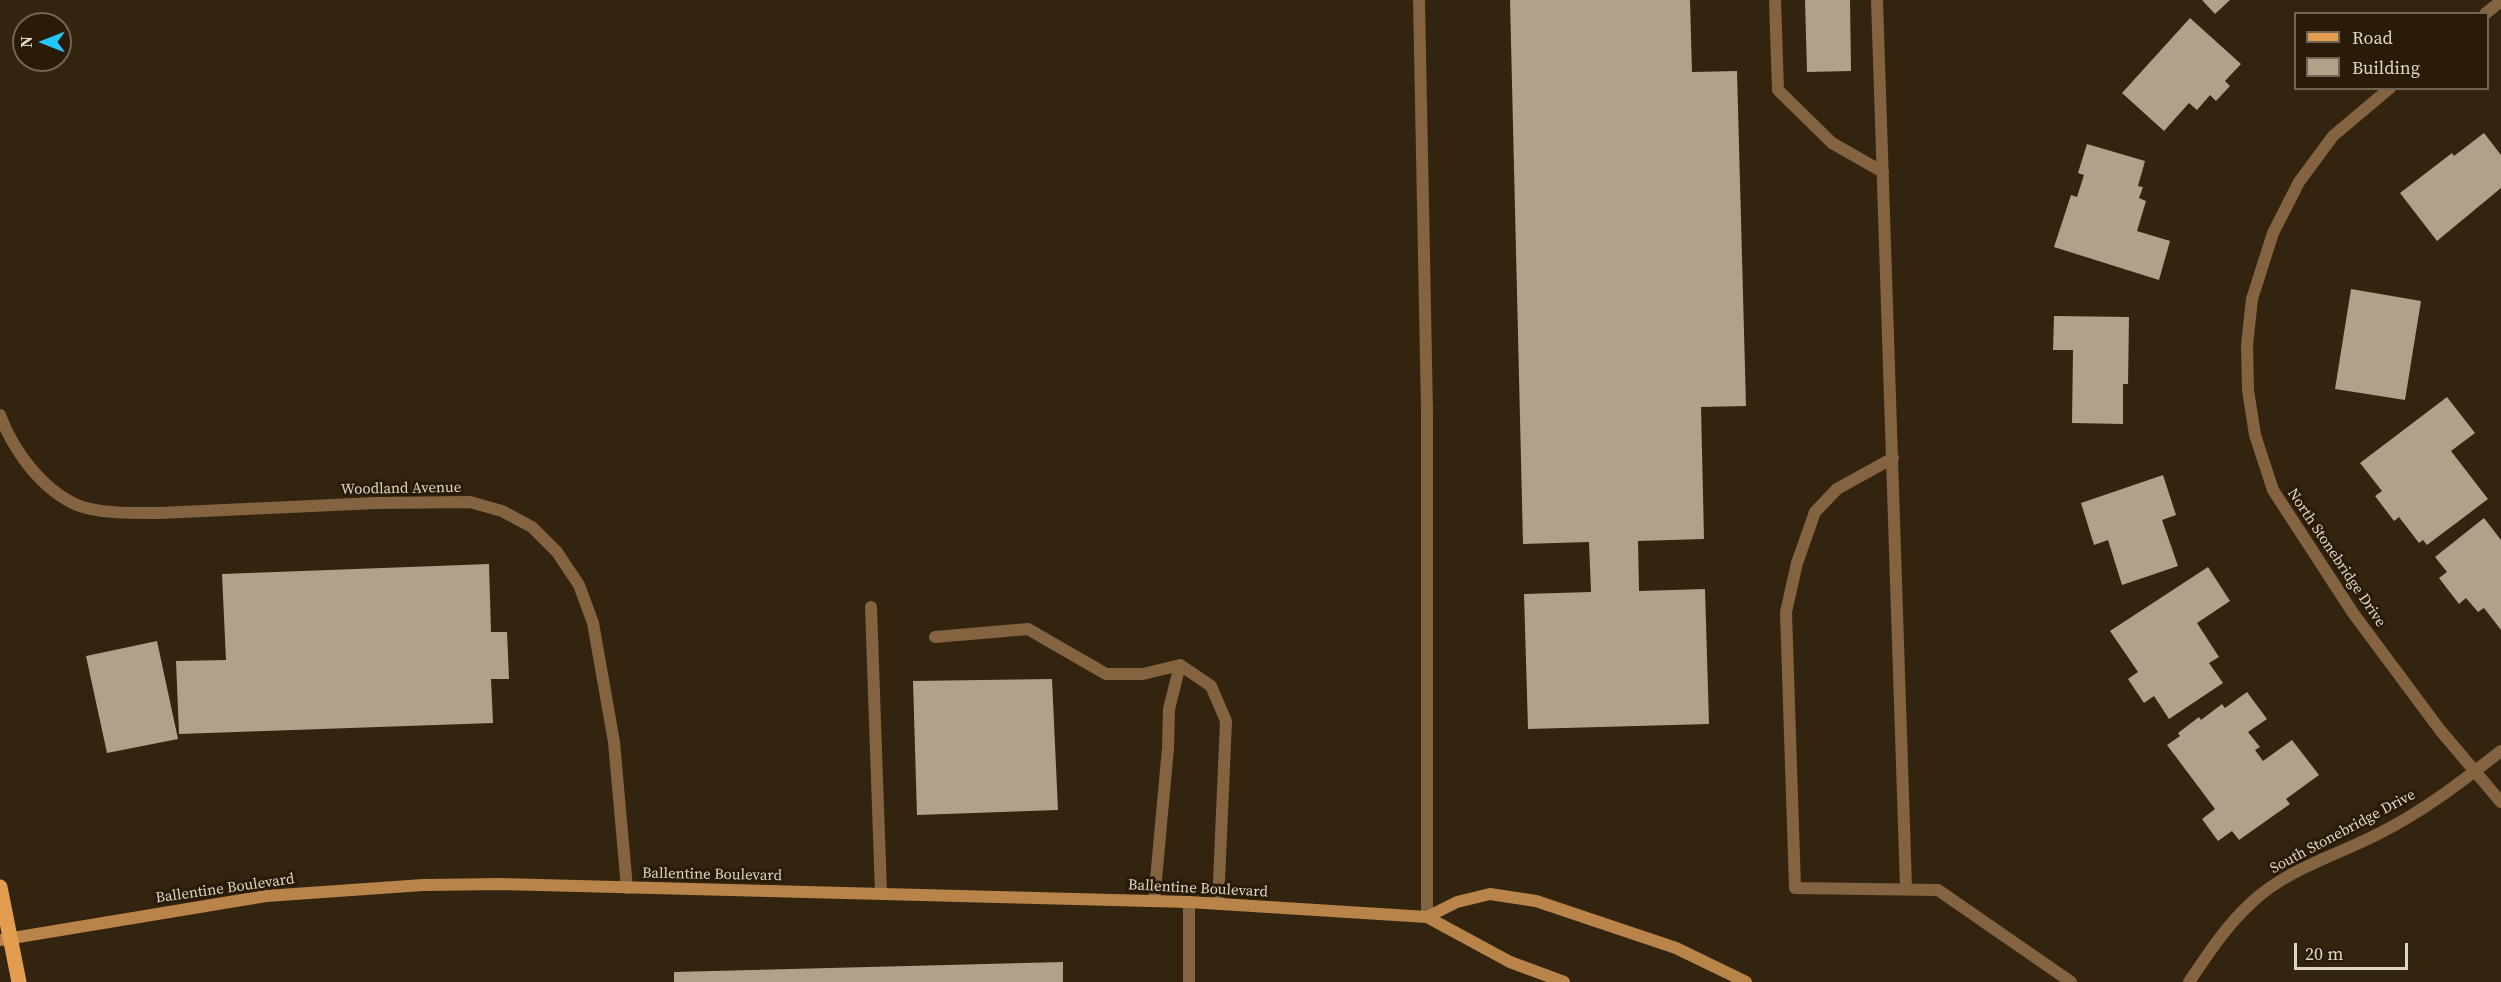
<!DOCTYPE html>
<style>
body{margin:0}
#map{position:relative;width:2501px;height:982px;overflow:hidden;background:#332410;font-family:"Source Serif 4",serif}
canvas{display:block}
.legend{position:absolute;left:2294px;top:12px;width:195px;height:78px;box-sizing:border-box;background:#291b07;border:2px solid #716554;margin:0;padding:8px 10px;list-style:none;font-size:18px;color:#ded4c8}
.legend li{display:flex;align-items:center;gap:12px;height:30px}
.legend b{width:30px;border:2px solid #716554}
.north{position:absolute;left:12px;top:12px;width:60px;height:60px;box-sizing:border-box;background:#291b07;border:2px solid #716554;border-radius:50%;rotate:270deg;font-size:16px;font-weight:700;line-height:24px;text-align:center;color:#ded4c8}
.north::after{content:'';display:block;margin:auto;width:21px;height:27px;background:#23c9fe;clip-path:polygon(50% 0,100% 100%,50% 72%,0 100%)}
.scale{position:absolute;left:2294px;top:943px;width:114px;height:27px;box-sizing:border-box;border:3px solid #ded4c8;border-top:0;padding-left:8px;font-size:18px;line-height:21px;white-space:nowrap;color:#ded4c8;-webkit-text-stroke:4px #291b07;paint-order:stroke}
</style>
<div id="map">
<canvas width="2501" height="982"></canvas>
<ul class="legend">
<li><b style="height:8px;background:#e29d50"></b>Road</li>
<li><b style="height:16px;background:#b1a188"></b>Building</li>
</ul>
<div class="north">N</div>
<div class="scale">20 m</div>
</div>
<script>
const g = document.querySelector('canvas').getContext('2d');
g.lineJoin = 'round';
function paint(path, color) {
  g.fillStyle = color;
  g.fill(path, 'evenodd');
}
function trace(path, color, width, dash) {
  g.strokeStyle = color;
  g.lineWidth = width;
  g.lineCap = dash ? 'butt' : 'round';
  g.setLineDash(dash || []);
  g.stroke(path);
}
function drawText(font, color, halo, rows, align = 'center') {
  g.font = font + ' "Source Serif 4",serif';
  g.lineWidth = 6;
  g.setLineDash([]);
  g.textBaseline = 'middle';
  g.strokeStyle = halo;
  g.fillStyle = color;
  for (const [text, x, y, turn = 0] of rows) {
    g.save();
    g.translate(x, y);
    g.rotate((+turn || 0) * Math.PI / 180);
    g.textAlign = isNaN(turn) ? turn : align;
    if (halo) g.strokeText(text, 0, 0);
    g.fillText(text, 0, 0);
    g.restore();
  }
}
paint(new Path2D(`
 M1510,0H1690L1692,72L1737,71L1746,406L1701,407L1704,539L1638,541L1639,591L1705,589L1709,724L1528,729L1524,594L1591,592L1589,542L1523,544Z
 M1805,0H1850L1851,71L1807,72Z
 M2202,0H2230L2215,14Z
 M2190,18L2241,64L2225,81L2230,86L2216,101L2210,95L2197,110L2189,103L2164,131L2122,93Z
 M2484,133L2501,155V188L2437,241L2400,193L2452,153L2454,156Z
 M2087,144L2145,161L2138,186L2143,187L2139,198L2146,201L2137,231L2170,241L2159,280L2054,247L2071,195L2077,197L2084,175L2078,173Z
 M2351,289L2421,301L2405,400L2335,389Z
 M2054,316L2129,317L2128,384H2123V424L2072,423L2073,350H2053Z
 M2447,397L2475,433L2451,451L2488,499L2427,545L2423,540L2419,543L2399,517L2394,521L2375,496L2382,491L2360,463Z
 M2163,475L2176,515L2162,520L2178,566L2122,585L2108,540L2094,545L2081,503Z
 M2484,518L2501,540V630L2484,608L2478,612L2466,598L2459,604L2439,578L2447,572L2435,557Z
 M489,564L491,632H507L509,679H491L493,723L179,734L176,661L226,660L222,574Z
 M2208,567L2230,601L2197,623L2219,657L2209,663L2223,683L2169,719L2154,696L2144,703L2128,679L2138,672L2110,631Z
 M157,641L178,739L107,753L86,656Z
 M1052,679L1058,810L917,815L913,681Z
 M2247,692L2267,719L2248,732L2260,747L2255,750L2263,761L2292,740L2319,775L2286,799L2290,804L2239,840L2232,831L2218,841L2202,819L2215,809L2167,745L2180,736L2178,733L2199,717L2201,720L2222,704L2225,708Z
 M1063,962V982H674V972Z`), '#b1a188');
trace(new Path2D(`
 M1419,0L1427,411V917
 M1775,0L1778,90L1832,143L1883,172
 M1877,0L1906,887
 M1893,458L1837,489L1815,512L1797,563L1786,612L1795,888L1938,890L2071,982
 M871,607L881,893
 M935,637L1028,629L1106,674H1143L1180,665L1211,686L1226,721L1218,904
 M1154,901L1168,748L1169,709L1180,665
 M1189,902V982`), '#846340', 12);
trace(new Path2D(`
 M2485,14L2501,1
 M2390,88L2333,136L2299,182L2273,233L2252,299L2247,345L2248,390L2255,435L2273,490L2353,613L2440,730L2501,802
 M0,415C13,450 41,489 77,505C99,514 136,513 160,513L376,503L470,502L502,511L532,527L557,552L579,585L593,623L614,742L627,888
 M2189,982C2208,954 2226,926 2251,903C2288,868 2336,856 2380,833C2424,811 2462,781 2501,751`), '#846340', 12);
trace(new Path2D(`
 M1427,917L1457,902L1490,894L1536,901L1676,948L1746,982
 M0,940L266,896L423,885L501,884L1189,902L1427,917L1510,962L1564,982`), '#b9844a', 12);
trace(new Path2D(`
 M0,887L19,982`), '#e29d50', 15);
drawText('15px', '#ded4c8', '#291b07', [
 ["Woodland Avenue",401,489,-1],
 ["North Stonebridge Drive",2336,558,56],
 ["South Stonebridge Drive",2343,832,-28],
 ["Ballentine Boulevard",712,875,1],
 ["Ballentine Boulevard",225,889,-8],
 ["Ballentine Boulevard",1198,889,3]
]);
</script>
